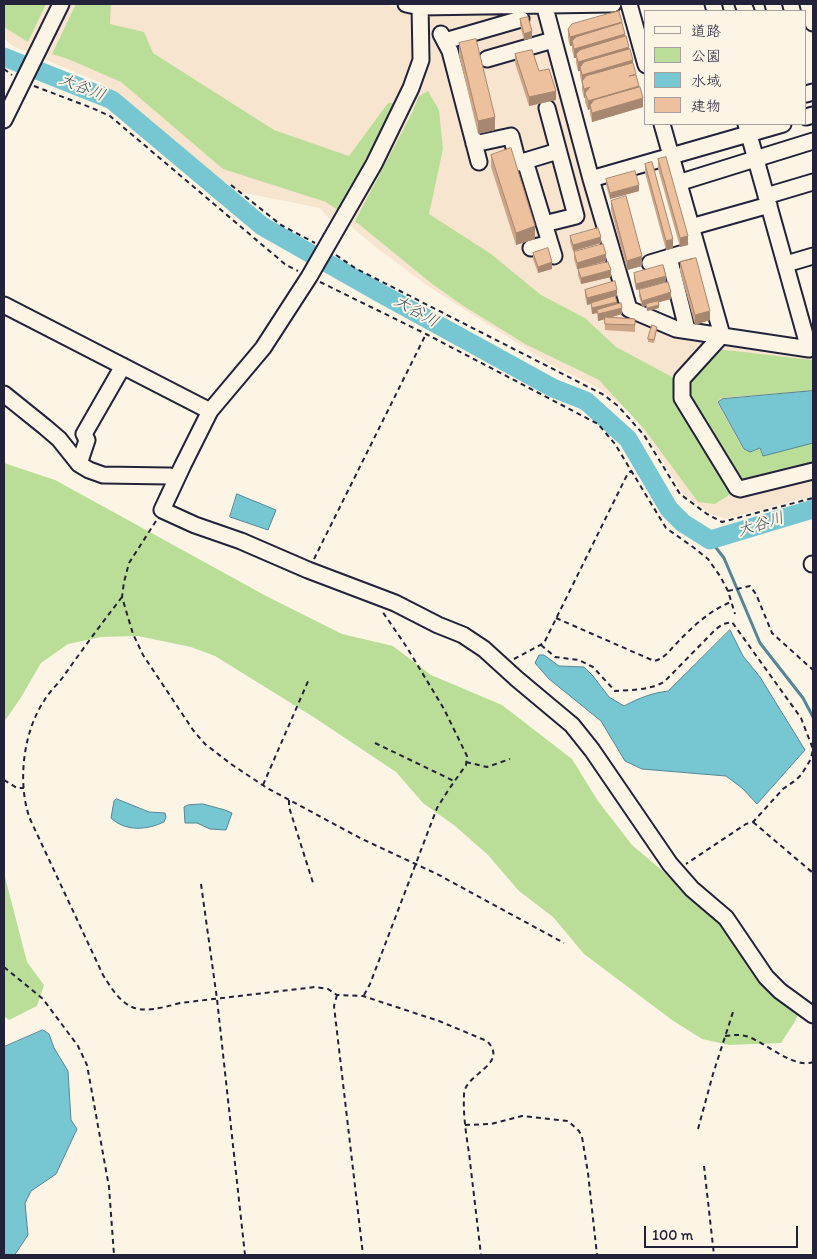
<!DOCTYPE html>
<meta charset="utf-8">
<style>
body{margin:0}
#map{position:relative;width:817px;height:1259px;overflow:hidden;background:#fcf5e5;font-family:Itim,"Klee One",sans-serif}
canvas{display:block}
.frame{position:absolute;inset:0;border:5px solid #22223b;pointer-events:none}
.legend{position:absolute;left:644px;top:10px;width:162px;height:115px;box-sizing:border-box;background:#fcf5e5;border:1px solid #a5a1a1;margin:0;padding:6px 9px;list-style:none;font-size:15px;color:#22223b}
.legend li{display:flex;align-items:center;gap:10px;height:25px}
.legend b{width:25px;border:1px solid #a5a1a1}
.scale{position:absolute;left:644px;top:1226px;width:154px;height:22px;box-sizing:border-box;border:2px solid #22223b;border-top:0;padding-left:6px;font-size:15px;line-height:18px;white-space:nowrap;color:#22223b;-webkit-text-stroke:4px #fcf5e5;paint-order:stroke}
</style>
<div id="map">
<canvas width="817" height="1259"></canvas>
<div class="frame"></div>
<ul class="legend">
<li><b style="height:6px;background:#fcf5e5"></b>道路</li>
<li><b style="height:14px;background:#bade98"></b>公園</li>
<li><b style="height:14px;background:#77c7d2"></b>水域</li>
<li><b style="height:14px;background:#eec19e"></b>建物</li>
</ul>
<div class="scale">100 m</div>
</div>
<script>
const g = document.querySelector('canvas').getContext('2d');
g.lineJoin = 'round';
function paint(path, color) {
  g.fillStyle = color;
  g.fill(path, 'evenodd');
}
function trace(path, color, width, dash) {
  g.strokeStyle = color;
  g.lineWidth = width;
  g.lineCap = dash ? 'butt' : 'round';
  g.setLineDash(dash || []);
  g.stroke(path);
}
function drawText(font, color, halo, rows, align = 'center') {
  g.font = font + ' Itim,"Klee One",sans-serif';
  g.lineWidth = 4;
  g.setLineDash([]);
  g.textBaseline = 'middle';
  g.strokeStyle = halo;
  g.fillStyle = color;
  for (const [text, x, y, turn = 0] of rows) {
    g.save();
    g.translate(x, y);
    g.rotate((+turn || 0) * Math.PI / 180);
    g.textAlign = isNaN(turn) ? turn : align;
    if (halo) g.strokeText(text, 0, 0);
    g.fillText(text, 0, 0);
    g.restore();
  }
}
paint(new Path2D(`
 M4,4H386L413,14L415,64L397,109L332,222L320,208L240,192L203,168L169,137L101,83L13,46L4,39Z
 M536,5L626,309L670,330L813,352V496L725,519L709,513L684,495L633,415L599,388L552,365L429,287L373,245L347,223L410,108L427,64L425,10Z`), '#f8e5d0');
paint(new Path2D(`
 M4,4H46L28,42L4,27Z
 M76,4H111L110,24L144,32L153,53L274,130L349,156L388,103H395L339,211L326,202L223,169L121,82L68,59L52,54Z
 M428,91L439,110L443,149L429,214L491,254L541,295L585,318L616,347L676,379L734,492L715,504L698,502L645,430L599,380L525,344L462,305L431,283L355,221L411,115L419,96Z
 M717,349L813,360V391L721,398L717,402L743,449L749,452L759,448L762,455L813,442V463L743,482L738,480L687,397L689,382Z
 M4,463L55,480L268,597L342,634L393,646L431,675L502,705L572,759L598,801L632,845L722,921L800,1010L794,1023L781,1043L729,1045L702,1039L672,1020L584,954L553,917L519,891L488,855L455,826L423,803L396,772L315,718L215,656L191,647L138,636L101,637L68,644L41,663L20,699L4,722Z
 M4,873L27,962L44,985L37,1006L9,1020L4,1016Z`), '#bade98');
const water = new Path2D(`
 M813,391V443L763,456L760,448L750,452L744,449L718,402L722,399Z
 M237,494L276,510L268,530L230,517Z
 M730,630L743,656L760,677L805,750L757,804L742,788L726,776L642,769L625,761L601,721L549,679L535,663L539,655H544L559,666L584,667L593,676L609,697L624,706C639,698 652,693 668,691Z
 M117,799L149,812L165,813L166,817L164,822C147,830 126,832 111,818L114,801Z
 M203,804L225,810L232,813L226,830L210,829L197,823H185L184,807L188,805Z
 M43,1030L49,1034L54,1048L68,1071L71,1120L77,1129L56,1174L31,1191L25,1203L28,1235L16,1253L14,1255H4V1047Z`);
paint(water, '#77c7d2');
trace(water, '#558596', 1);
trace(new Path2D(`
 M710,540L724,558L760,643L803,698L813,717`), '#558596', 3);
trace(new Path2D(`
 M4,57L112,100L262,226L380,293L553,388L586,401L628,439L669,509L683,523L710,540L813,509`), '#77c7d2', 19);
const minor = new Path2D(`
 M406,4L420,7L613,4
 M420,4L421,60L411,88L374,164L309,277L263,348L210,411L183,465L162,510L195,525L241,541L308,570L395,603L438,625L463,635L484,649L517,679L572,725L592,750L670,864L692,889L726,918L766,977L780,991L813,1015
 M544,4L591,179L629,309L676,329L809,349L813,348
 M629,4L646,65
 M713,4L715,11
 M743,4L746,11
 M773,4L775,11
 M808,4L813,23
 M441,34L450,51L479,162
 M445,41L521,19
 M487,59L553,40
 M806,94L813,92
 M806,117L813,115
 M4,120L61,4
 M662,124L722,335L682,379V398L737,488L740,489L813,471
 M746,124L809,349
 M474,144L511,136L518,163L525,161
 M591,179L783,124
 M678,183L813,141
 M766,196L813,182
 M544,224L576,216L547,108
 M691,227L769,205
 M531,248L550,243
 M554,256L525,161L558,151
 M669,257L686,325L685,330
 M650,263L697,249
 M786,264L813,256
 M4,305L210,411
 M4,394L45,427L59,439L79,464L89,470L103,475L169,476L176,477
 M79,464L87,440L84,434L123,366
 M812,564H813`);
trace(minor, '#22223b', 19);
trace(new Path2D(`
 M4,69L12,75
 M34,86L92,108L110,116L286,265L298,271
 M231,185L281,225L315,243
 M336,255L355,268L604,395L618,406L644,435L680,494L707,514L722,522L813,498
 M320,282L426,334L598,424L615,444L666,528L693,547L708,559L720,576L728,591L735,614
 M156,521L129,563L124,582L122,597L133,634L143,655L193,730L205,744L231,764L267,788L362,839L437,874L564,943
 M314,559L426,334
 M728,591L750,586L756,594L772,633L813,670
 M122,597C102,623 82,650 63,677C57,685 49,692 44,701C23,732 17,784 30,819L103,975C126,1013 137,1015 180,1003L315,987L328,989L337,995L363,996L439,1021L487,1041C510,1065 464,1073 464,1095C463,1114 466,1134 469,1153C473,1187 477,1221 481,1255
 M556,618L654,661C664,659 669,651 676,644C691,628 710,610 731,602
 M541,645L555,657L579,660L593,667L615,691C631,690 652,690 665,681L716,629L723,624L732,622L801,718L813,749L811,759L801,775L796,780L783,789L753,822L746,824L686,864
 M514,659L544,643L628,473L631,471
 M375,743L454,781
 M466,762L487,767L510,759
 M4,780L17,788H24
 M263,785L309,679
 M289,800V807L314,886
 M753,822L813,873
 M201,884L217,999L245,1255
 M4,967L43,999L78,1046L87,1065L109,1187L114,1255
 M337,995L334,1006L363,1255
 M364,995L370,984L437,808L449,789L466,765L467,756L444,709L406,646L382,611
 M725,1036C734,1035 741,1034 749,1037C767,1044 795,1069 813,1062
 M465,1125L491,1124L522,1116L568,1121L579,1131L582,1137L588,1173L597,1255
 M698,1129L713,1074L733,1012
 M704,1166L714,1255`), '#22223b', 2, [5, 4]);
trace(minor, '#fcf5e5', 15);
paint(new Path2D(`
 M520,19L532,38L524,40L520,25Z
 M622,23L636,75L643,107L592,122L590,114V109L588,110L585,102V98H584L582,90V84L580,76V71H578L576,63V58H574L572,50V46H570L568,38V29Z
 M459,43L495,130L478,134L459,55Z
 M515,54L539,71L556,100L529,106L515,63Z
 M491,155L535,239L516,245L491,167Z
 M658,159L688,245L680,247L658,169Z
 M645,164L673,248L666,250L645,173Z
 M606,179L639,191L610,199L606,185Z
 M611,201L642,266L627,270L611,210Z
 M570,236L601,243L573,251L570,242Z
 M574,252L606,261L577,269L574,259Z
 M533,253L552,269L538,273L533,259Z
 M680,262L710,320L695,325L680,271Z
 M578,269L611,277L581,284L578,275Z
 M634,273L666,276L636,290L634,280Z
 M585,290L617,296L615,297L617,304L622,314L611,317L635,319V332L605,330V319L598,321L597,313L592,314L591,309V304L587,305L585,296Z
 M639,290L671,299L658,302L659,308L647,311L646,306L642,307L639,296Z
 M657,330L654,343L648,342V339Z`), '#cda688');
paint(new Path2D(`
 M622,22V31L572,41V46H570V37Z
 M532,31V38L524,40V34Z
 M625,34V43L576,54V58H574V49Z
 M629,47V56L580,67V71H578V62Z
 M633,60V69L582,81V84V75Z
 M639,86V95L590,105V109L588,110V101Z
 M590,87L585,93V98H584V89Z
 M556,91V100L529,106V97Z
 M643,98V107L592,122V113Z
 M495,117V130L478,134V121Z
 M639,185V191L610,199V193Z
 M535,226V239L516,245V233Z
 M688,236V245L680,247V238Z
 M601,237V243L573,251V245Z
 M673,239V248L666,250V241Z
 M606,254V261L577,269V263Z
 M642,256V266L627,270V261Z
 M552,262V269L538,273V267Z
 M611,270V277L581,284V278Z
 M666,276V282L636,290V284Z
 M617,290V296L587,305V298Z
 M671,292V299L642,307V301Z
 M617,302V308L597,310V313L592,314V308Z
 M659,305V308L647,311V308Z
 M622,308V314L598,321V314Z
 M710,311V320L695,325V315Z`), '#a7876f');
const building = new Path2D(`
 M619,11L622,22L570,37L568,29L572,24Z
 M528,17L532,31L524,34L520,19Z
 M622,23L625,34L574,49L572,41L576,37Z
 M626,36L629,47L578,62L576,54L580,50Z
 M476,39L495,117L478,121L459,43Z
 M630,49L633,60L582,75L580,67L584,62Z
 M532,50L539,71L549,69L556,91L529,97L515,54Z
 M633,63L636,74L629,76L636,75L639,86L588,101L585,93L590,87L584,89L582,81L586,76Z
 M640,87L643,98L592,113L590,105L594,100Z
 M511,148L535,226L516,233L491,155Z
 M666,157L688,236L680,238L658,159Z
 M652,162L673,239L666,241L645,164Z
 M635,171L639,185L610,193L606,179Z
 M626,196L642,256L627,261L611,201Z
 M598,228L601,237L573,245L570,236Z
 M603,244L606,254L577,263L574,252Z
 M548,248L552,262L538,267L533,253Z
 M696,258L710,311L695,315L680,262Z
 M608,262L611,270L581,278L578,269Z
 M663,265L666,276L636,284L634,273Z
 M615,281L617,290L587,298L585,290Z
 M668,282L671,292L642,301L639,290Z
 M615,296L617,302L592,308L591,303Z
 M658,301L659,305L647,308L646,304Z
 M621,303L622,308L598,314L597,310Z
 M605,317L635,319V325L605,324Z
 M652,325L657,327L654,340L648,339Z`);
paint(building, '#eec19e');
trace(building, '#a7876f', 1);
drawText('italic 16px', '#3c5468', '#fcf5e5', [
 ["大谷川",82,88,22],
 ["大谷川",416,312,29],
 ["大谷川",761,525,-17]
]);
</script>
